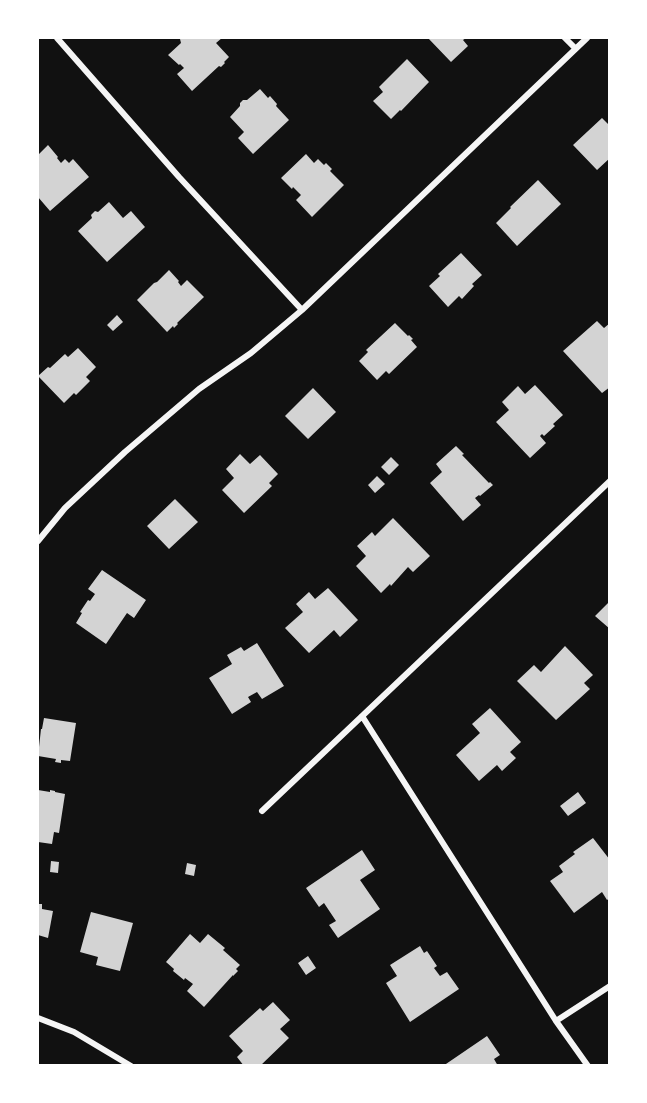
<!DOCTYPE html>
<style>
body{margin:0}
#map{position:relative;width:647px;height:1103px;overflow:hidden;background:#111;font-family:"Nunito Sans",sans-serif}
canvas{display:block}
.frame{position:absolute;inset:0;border:39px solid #fff;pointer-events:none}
</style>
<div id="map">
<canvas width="647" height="1103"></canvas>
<div class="frame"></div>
</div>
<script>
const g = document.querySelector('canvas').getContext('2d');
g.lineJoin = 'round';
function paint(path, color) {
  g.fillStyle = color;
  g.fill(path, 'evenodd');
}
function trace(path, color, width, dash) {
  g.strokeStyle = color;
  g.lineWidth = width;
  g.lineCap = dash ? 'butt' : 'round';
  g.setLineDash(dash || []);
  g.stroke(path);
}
paint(new Path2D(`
 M182,38H222L216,43L229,57L224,62L225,63L221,67L219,66L192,91L177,74L184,68L180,64L179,65L168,55L181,43L180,39Z
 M428,38H466L463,40L468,46L451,62Z
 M407,59L429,82L401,111L400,110L391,119L373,101L383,92L379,87Z
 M260,89L268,98L270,96L277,104L276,106L289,120L253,154L238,138L244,132L230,117L240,106V103L243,100H247Z
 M602,118L610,126V158L597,170L573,145Z
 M48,145L58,157L57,158L61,163L65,159L69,163L73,159L89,177L50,211L38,197V155Z
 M306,154L314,163L318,159L324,165L326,163L332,169L330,171L344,185L312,217L296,200L301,195L293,187L292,189L281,178Z
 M538,180L561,204L517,246L496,223L511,208L510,207Z
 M109,202L123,218L131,211L145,227L107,262L78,231L92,218L91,215L95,211L98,212Z
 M461,253L482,275L472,284L474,286L462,299L459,296L448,307L429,286L440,276L438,274Z
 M169,270L179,281L178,282L181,286L187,280L204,297L177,323L178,324L174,328L173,326L167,332L137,300L154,283L157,282Z
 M117,315L123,322L113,331L107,325Z
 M597,321L604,328L610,323V387L602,393L563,351Z
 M395,323L408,336L409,335L413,339L411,340L417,347L389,374L386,371L377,380L359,361L368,352L366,350Z
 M78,348L96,367L86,377L90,381L76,395L74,393L64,403L38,376L48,367L50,368L65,354L68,357Z
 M535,385L563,415L553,424L555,426L544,436L542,434L540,436L546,443L530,458L496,422L509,410L502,402L518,386L525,394Z
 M313,388L336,412L308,439L285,416Z
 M456,446L464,454L462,455L489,483L490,482L493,485L480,496L479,495L475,498L481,505L463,521L430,483L442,472L436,464Z
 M240,454L250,464L260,455L278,474L269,483L272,486L244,513L222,490L234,478L226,469Z
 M391,457L399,465L389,475L381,467Z
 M377,476L385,484L375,493L368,485Z
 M175,499L198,522L169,549L147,526Z
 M393,518L430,556L413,572L408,567L391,586L390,584L381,593L356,566L366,556L357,546L372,532L375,536Z
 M102,570L146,600L134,618L127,613L106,644L76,623L82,613L80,612L88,600L90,601L95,594L88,589Z
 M328,588L358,620L340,637L334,630L309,653L285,628L303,612L296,604L309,592L315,599Z
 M610,601V629L595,616Z
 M257,643L284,686L262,699L257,692L248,697L251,702L232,714L209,678L232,664L227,655L241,647L244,651Z
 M565,646L593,675L584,683L590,689L556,720L517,681L534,665L541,672Z
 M490,708L521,742L510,752L516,758L502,771L497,765L479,781L456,755L480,733L472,724Z
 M44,718L76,723L70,761L61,760V763L55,762L56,759L38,756L41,729H42Z
 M38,790L50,792V790L55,791V792L65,794L59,833L54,832L52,844L38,842Z
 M578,792L586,803L568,816L560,806Z
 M593,838L610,860V898L607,900L602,892L574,913L550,881L563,872L559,866L575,854L573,852Z
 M362,850L375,870L360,880L380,909L338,938L329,925L336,921L324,903L319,907L306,888Z
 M51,861L59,862L58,873L50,872Z
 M187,863L196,865L194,876L185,874Z
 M38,904H42V909L53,911L48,938L38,935Z
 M91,912L133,923L120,971L96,965L98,957L80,952Z
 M190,934L200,943L208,934L225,948L223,950L240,965L236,969L238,971L233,976V975L204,1007L187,991L193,984L185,978L184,980L173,971L174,969L166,962Z
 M420,946L424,953L427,951L437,966L434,968L440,976L447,972L459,989L410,1022L386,983L397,976L390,965Z
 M308,956L316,968L306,975L298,963Z
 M273,1002L290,1020L280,1029L289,1038L260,1066H244L237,1057L243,1051L229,1036L260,1008L263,1011Z
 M487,1036L500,1055L494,1059L498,1066H443Z`), '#d3d3d3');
trace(new Path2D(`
 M57,38L179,177L302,310
 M565,38L575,48
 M38,541L65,508L125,452L199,389L251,353L302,310L587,38
 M362,716L556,1021L588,1066
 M262,811L610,481
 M38,1018L74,1032L131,1066
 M556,1021L610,986`), '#f5f5f5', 6);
</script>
